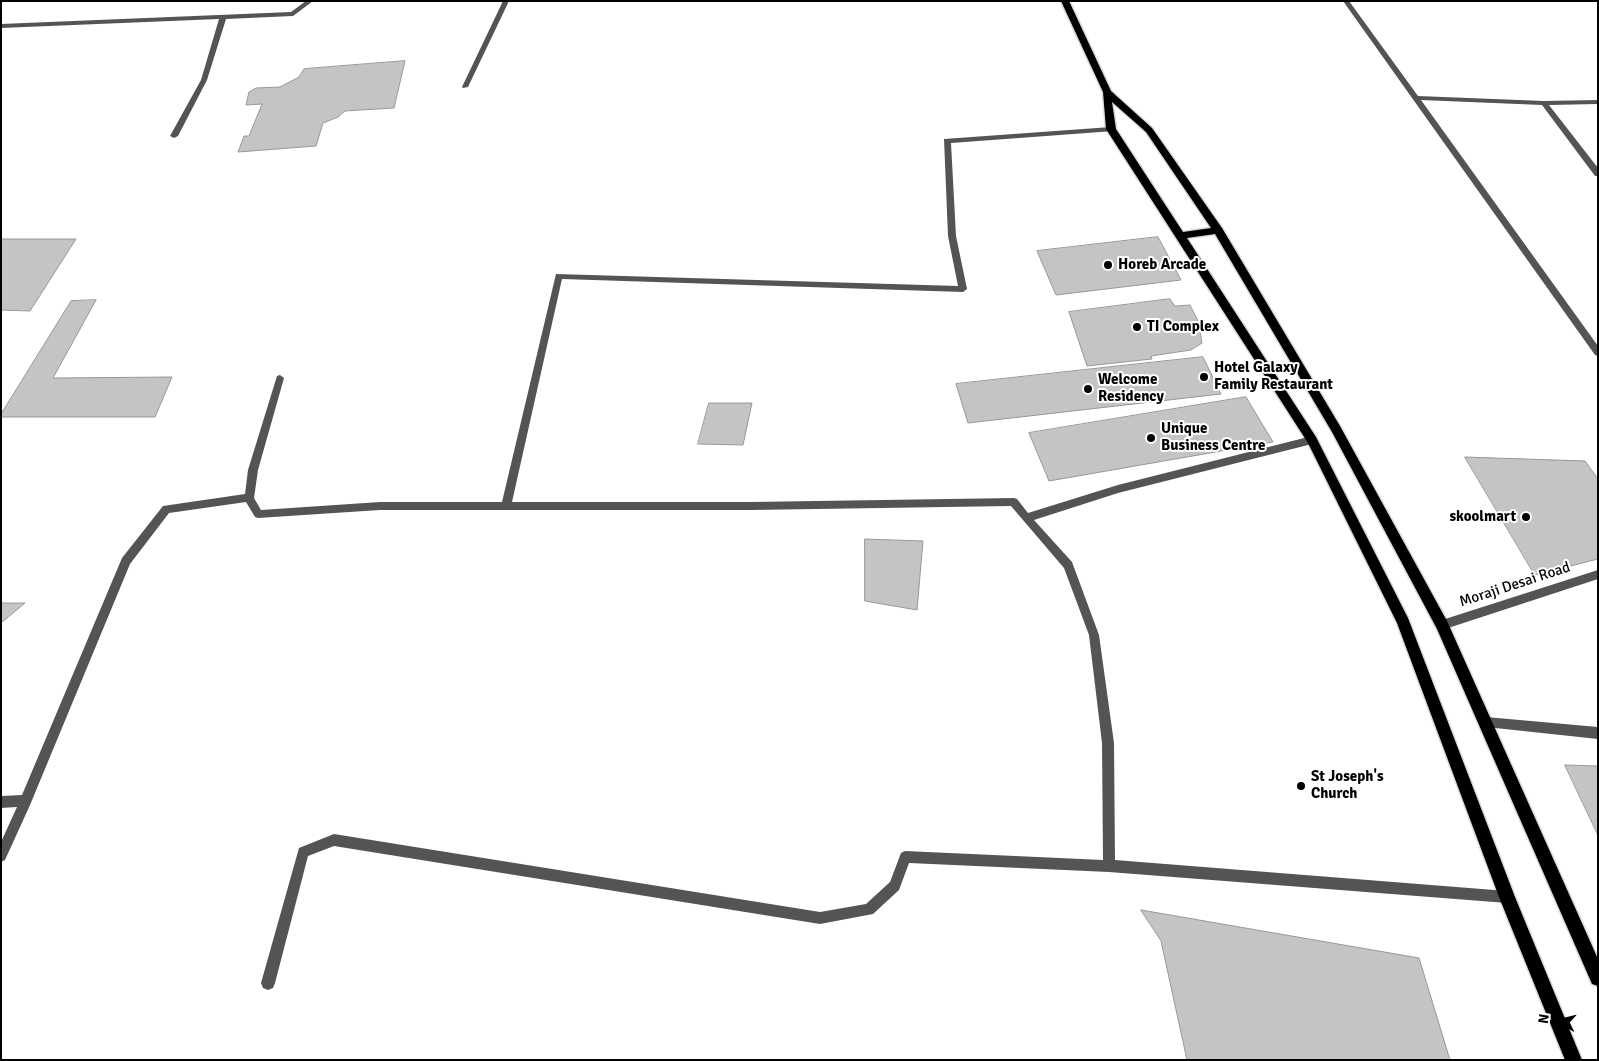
<!DOCTYPE html>
<style>
body{margin:0}
#map{position:relative;width:1599px;height:1061px;overflow:hidden;background:#fff;font-family:Signika,sans-serif}
canvas{display:block}
.frame{position:absolute;inset:0;border:2px solid #000;pointer-events:none}
.north{position:absolute;left:1534px;top:996px;width:50px;height:50px;-webkit-text-stroke:4px #fff;paint-order:stroke;rotate:278deg;font-size:14px;font-weight:700;line-height:20px;text-align:center;color:#000}
.north::after{content:'';display:block;margin:auto;width:18px;height:22px;background:#000;clip-path:polygon(50% 0,100% 100%,50% 72%,0 100%)}
</style>
<div id="map">
<canvas width="1599" height="1061"></canvas>
<div class="frame"></div>
<div class="north">N</div>
</div>
<script>
const g = document.querySelector('canvas').getContext('2d');
g.lineJoin = 'round';
function paint(path, color) {
  g.fillStyle = color;
  g.fill(path, 'evenodd');
}
function trace(path, color, width, dash) {
  g.strokeStyle = color;
  g.lineWidth = width;
  g.lineCap = dash ? 'butt' : 'round';
  g.setLineDash(dash || []);
  g.stroke(path);
}
function drawText(font, color, halo, rows, align = 'center') {
  g.font = font + ' Signika,sans-serif';
  g.lineWidth = 4;
  g.setLineDash([]);
  g.textBaseline = 'middle';
  g.strokeStyle = halo;
  g.fillStyle = color;
  for (const [text, x, y, turn = 0] of rows) {
    g.save();
    g.translate(x, y);
    g.rotate((+turn || 0) * Math.PI / 180);
    g.textAlign = isNaN(turn) ? turn : align;
    if (halo) g.strokeText(text, 0, 0);
    g.fillText(text, 0, 0);
    g.restore();
  }
}
const building = new Path2D(`
 M405,61L394,108L345,111L338,117L323,123L316,146L238,152L244,136H249L262,104L246,105L249,92L256,88L280,87L299,77L304,69Z
 M1158,237L1181,280L1056,295L1037,251Z
 M1,239H76L30,311L1,310Z
 M1170,299L1175,306L1190,305L1198,321L1202,343L1191,350L1151,356L1152,359L1087,366L1069,312Z
 M96,300L53,378L172,377L155,417H1V414L71,301Z
 M1203,357L1221,394L968,423L956,384Z
 M1246,397L1273,442L1049,481L1029,433Z
 M709,403H752L743,445L698,444Z
 M1465,457L1585,461L1598,479V559L1535,575Z
 M865,539L923,541L917,610L865,601Z
 M1,603H25L1,623Z
 M1565,765L1598,766V835Z
 M1141,910L1419,958L1450,1060H1187L1161,941Z`);
paint(building, '#c4c4c4');
trace(building, '#989898', 1);
const primary = new Path2D(`
 M1061,1H1069L1111,91L1152,128L1222,228L1340,426L1447,621L1598,959V986L1592,984L1437,629L1332,432L1215,234L1187,238L1316,437L1408,618L1515,897L1582,1060H1565L1499,897L1397,623L1308,443L1106,129L1103,92ZM1112,102L1146,132L1211,228L1183,232L1116,129Z`);
trace(primary, '#dbdbdb', 3);
paint(new Path2D(`
 M306,1H313L293,16L226,19L207,80L178,136L174,138L170,136L201,80L219,19L1,28V24L291,12Z
 M503,1H509L468,87L463,88L462,87Z
 M1343,1H1349L1418,96L1544,101L1598,100V104L1549,105L1598,168V176H1595L1542,105L1421,100L1598,346V356L1595,355Z
 M1111,127H1114V131L951,143L956,236L967,289L963,292L562,279L512,502H751L1014,498L1017,499L1028,513L1118,485L1312,436L1315,437L1317,440L1315,443L1312,444L1118,493L1034,520L1072,562L1099,635L1114,743L1115,860L1507,891L1511,893L1513,897L1511,901L1507,903L1109,872L909,863L899,890L873,914L820,924L334,846L308,856L275,983L273,988L268,990L263,988L261,983L299,848L334,834L820,912L866,904L890,882L901,853L905,851L1103,860L1102,743L1089,635L1064,568L1011,506L751,510H380L258,518L255,517L246,502L169,513L130,564L30,805L5,860L1,862V842L17,807L1,808V796L22,795L122,558L163,506L245,494L248,470L277,376L280,375L284,378L258,470L254,498L261,510L380,502H502L556,274L958,286L948,236L944,139Z
 M1598,570V579L1442,630L1438,628L1437,625L1438,622L1442,620Z
 M1486,717L1598,727V739L1486,727L1482,726L1480,722L1482,718Z`), '#545454');
paint(primary, '#000');
for (const [x, y, r, color] of [
 [1108,265,5,"#000"],
 [1137,327,5,"#000"],
 [1204,377,5,"#000"],
 [1088,389,5,"#000"],
 [1151,438,5,"#000"],
 [1526,517,5,"#000"],
 [1301,786,5,"#000"]
]) {
  const dot = new Path2D();
  dot.arc(x, y, r, 0, 2 * Math.PI);
  g.fillStyle = color;
  g.fill(dot);
  trace(dot, '#fff', 2);
}
drawText('bold 15px', '#000', '#fff', [
 ["Horeb Arcade",1118,265],
 ["TI Complex",1147,327],
 ["Hotel Galaxy",1214,368],
 ["Family Restaurant",1214,385],
 ["Welcome",1098,380],
 ["Residency",1098,397],
 ["Unique",1161,429],
 ["Business Centre",1161,446],
 ["skoolmart",1516,517,"right"],
 ["St Joseph's",1311,777],
 ["Church",1311,794]
], 'left');
drawText('15px', '#000', '#fff', [
 ["Moraji Desai Road",1515,585,-18]
]);
</script>
